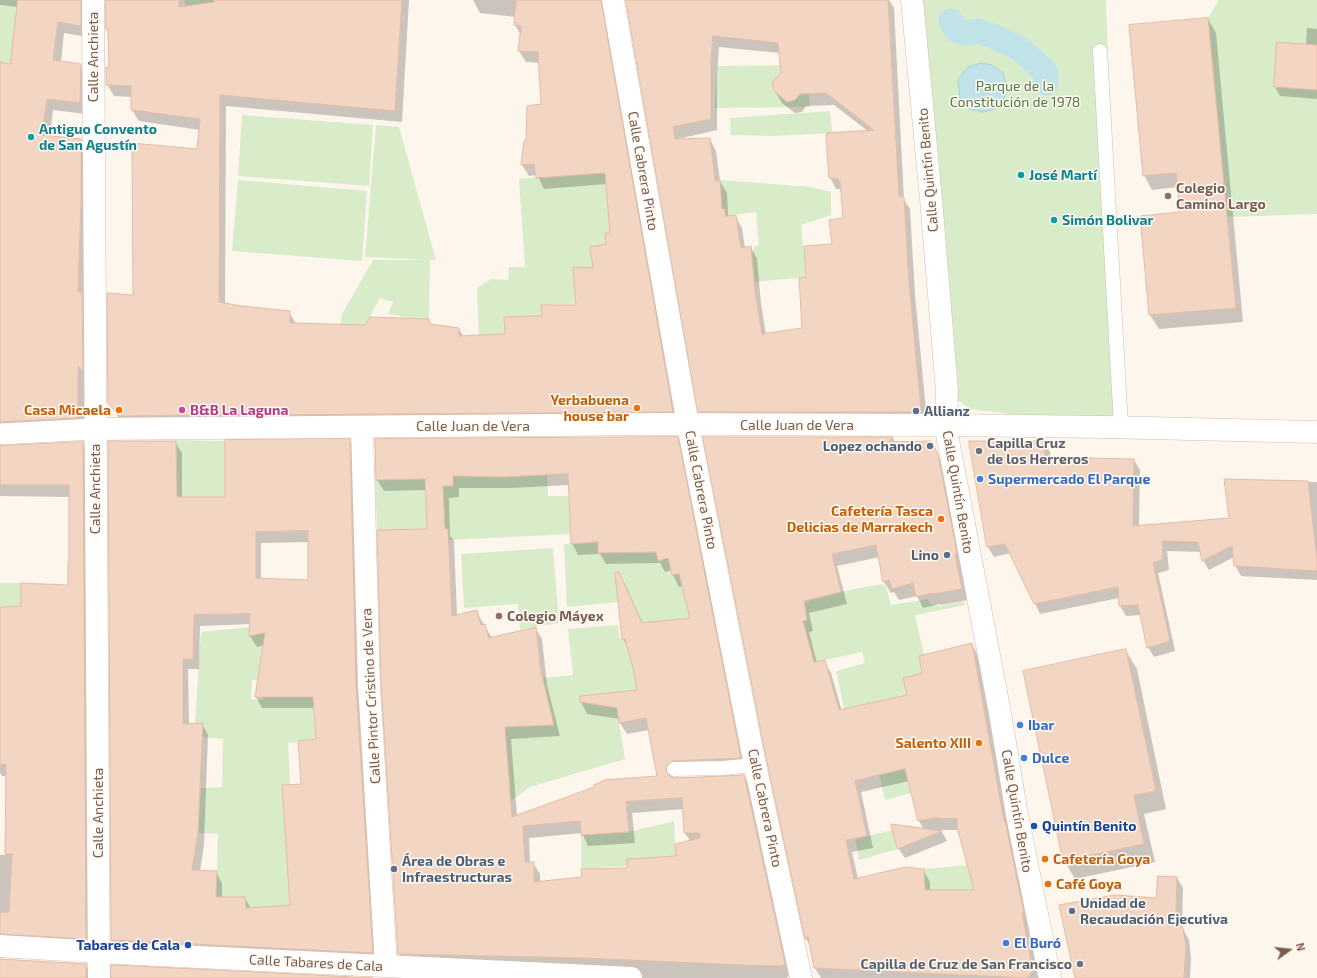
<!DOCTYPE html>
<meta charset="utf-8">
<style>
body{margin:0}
#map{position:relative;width:1317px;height:978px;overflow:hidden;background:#fdf6ec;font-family:"Exo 2",sans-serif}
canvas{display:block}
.north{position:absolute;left:1269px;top:930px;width:40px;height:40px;-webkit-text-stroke:3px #fffaf3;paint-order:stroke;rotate:75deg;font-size:11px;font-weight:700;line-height:16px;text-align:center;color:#7a5c4d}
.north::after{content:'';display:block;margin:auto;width:14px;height:18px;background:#7a5c4d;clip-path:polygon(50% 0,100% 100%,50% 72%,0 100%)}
</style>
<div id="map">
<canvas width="1317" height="978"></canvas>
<div class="north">N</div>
</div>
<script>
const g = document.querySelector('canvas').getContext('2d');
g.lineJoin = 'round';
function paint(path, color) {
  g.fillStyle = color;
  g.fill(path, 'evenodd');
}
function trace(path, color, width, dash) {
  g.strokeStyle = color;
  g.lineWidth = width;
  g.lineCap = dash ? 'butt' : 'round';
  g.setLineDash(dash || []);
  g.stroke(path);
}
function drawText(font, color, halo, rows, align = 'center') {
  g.font = font + ' "Exo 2",sans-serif';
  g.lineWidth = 3;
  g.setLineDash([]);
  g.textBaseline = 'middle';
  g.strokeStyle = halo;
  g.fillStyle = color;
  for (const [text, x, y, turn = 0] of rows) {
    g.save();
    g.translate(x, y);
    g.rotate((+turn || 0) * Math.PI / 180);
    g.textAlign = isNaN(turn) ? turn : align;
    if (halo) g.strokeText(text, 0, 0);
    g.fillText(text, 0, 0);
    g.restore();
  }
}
paint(new Path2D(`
 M0,0H18L10,64L0,62Z
 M185,0H214L212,18L185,6Z
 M912,0H1106L1121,427L969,409L947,391Z
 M1219,0H1317V214L1227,217L1208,18Z
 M806,65L810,107L715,108L717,66Z
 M830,111L832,133L773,136L731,135L730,118Z
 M242,115L373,125L369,186L238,176Z
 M376,125L399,127L436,260H430L429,319L409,318L388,314L393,302L380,298L358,338L340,325L342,314L373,260H427L365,257Z
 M599,173H611L615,233H605L606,244L590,247L593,268H573L578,304L542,305V316L505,317V334H494V349L479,345L477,288L491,279L508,280L509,267H525L519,179Z
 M238,180L367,191L362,261L232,251Z
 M720,180L811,187L831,192V215L801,225L806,277L755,282L752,254L755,246L759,245L756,212L725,216V209L703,210L699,189L721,188Z
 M176,440L225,441V497H177Z
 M547,474L548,496H569L570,534L448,540V529H445L443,486H453V475Z
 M425,479L427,529L377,530L375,480Z
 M598,542V553L656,552L658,561L668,558L672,575L705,569L711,600L687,605L690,618L631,624L621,605L619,607L618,602L567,607L564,544Z
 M553,548L559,623L520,629L518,604L464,608L461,554Z
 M0,583H21V606L0,607Z
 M882,584L886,587L891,605L928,599L929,603L939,606L964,601L965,605L915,615L924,655L919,656L923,678L915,675L903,678L907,695L844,709L836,671L865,663L862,652L810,663L803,621L807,619L804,602L844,591Z
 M618,625L620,639L636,638L645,705L629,707L627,691L614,693L625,759L530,787L511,801L505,727L554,725L543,678L573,675L568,629Z
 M250,627L265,633L263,646L319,649L321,682L252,680L251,699L263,700L264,687L292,697H313L316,739L288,743L290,784L282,785L290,905L246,908L245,897H216L218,834L198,833L201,788L222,787L223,739L202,737L203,723H195L201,632Z
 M905,769L911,793L885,800L879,775Z
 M674,821L676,864L662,857L642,858V865L581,869V835L629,832Z
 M893,830L898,849L859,860L855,839Z
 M968,865L980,887L1018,880L1020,889L974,896L937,897V890H926L924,869Z`), '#d8ecc9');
const water = new Path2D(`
 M982,63L992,65L1003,73L1007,87L1004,99L995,109L983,112L969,109L960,98L958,80L968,67Z`);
paint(water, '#bfe3e8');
trace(water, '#a5d3da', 1);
paint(new Path2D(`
 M0,0H96L87,37L64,33L61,62L80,65L87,76L86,114L53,110L50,137L80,140L87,151L89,381L84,376V429L0,436V63L11,65L18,7L0,5Z
 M105,0H409L402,122L226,106L225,304L289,312L296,324L366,327L429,320L432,326L459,329L463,336L506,335L543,317L578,305L594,269L607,245L611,234L607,184L544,189L537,175L529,176L522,165L527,142L542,105L540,63L526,62L519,51L521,35L515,25L516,17L480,13L473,0H616L679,423L127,428L116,414L109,402L134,296L197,150L200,130L139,121L132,110V97L114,96L107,84L110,68L109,34L107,29L106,0Z
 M625,0H889L894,8L904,200L910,209L915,295L927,421L706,423L699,411L627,1ZM719,47L780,53L782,73L775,91L782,103L795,113L802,112L806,106L834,105L869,132L830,177L836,189H842L844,219L833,245L807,278L804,329L766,335L761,304L757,259L751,247L745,248L742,228L735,216L729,217L728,215L727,193L720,181L716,151L710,139H678L717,130V75Z
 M1208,19L1216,33L1243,322L1159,329L1150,315L1141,216L1181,213L1178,187L1152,190L1144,175Z
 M1307,28L1317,29V99L1280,96L1275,87L1306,45Z
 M677,438L684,449L747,769L680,772L673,776V778L744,776L750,787L789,976L786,978H642L406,966L399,954L428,530L426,490L384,491L377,480ZM569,485L572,543L578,555L600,554L606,564L660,563L665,572L672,570L673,575L679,587L683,586L691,619L643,624L625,584L618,573L623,639L630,650L638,691L581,702L587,714L620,719V723L627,734L649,730L658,777L517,816L511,739L560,736L547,685L542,639L535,628L492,638L476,611L457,615L454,541L450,536L449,498L459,497V488H512ZM684,809L685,833L690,841L677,857L628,869L583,877L540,882V874L533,863H530L529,838L582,833L588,846L635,843L632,813Z
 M704,438H893L895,442L937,454L944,467L968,600L940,605V604L923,608L917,596L899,600L894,592L891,593L884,582L880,557L837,566L847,604L809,613L813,631L809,632L817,663L824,661L831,673L842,711L908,696L923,674L972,644L978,656L1010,830L1038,978H821L815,968L811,947L806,939L768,762ZM909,781L919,821L924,830L892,826L899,849L905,858L947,841L941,830H959L976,891H930V882L923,870L858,879L852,852L873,848L861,792Z
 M349,440L356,451L378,964L119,951L112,940L175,442L182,453V498H226ZM309,542V581L261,579V543ZM251,624L250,636L257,647L264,645L256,697L262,708H315L317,739L302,785L291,906L251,909L245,898H222V883L216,872L200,871L204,845L208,735L202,724H189L188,669H199L200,626Z
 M970,442H1044L1050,452V458L1134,460L1140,470L1139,527L1230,518L1226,480L1317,482V580L1241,576L1235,565L1234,557L1209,570L1203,560L1201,552L1167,551L1169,570L1158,573L1175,651L1154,657L1148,647L1141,615L1126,616L1120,606L1119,598L1040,614L1011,553L994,557L988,547Z
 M83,443L89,454L92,950L0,947V855H6L7,776H2L0,773V608L22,607L69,586L70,497L0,496V447Z
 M1126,651L1137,669L1166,809L1144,814L1155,862L1075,879L1064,860Z
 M1177,878L1183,888L1182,927L1189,940L1191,958L1190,978H1076L1157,899Z
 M0,960L86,965L93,978H0Z`), '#0003');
trace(new Path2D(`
 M951,21L956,30L964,33L978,31L995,37L1020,49L1045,71L1046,83`), '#bfe3e8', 25);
const building = new Path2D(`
 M18,0H81V26L58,22L53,60L81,64L80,103L47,99L42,135L81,139V202L78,292H82L83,372L78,366V418L0,422V62L10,64Z
 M106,0H179V7L214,2V0H402L395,111L220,95L219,302L241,306L290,311V323L365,325L370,317L429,319L430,324L459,328V336L505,334L504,317L542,316L541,305H576L573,267L593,268L590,247L606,244L605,233H610L605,173L536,178L534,164L521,165L524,141H526L527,106L541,104L538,52L518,51L521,26L514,25L516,0H601L673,412L119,416L108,403L107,293L133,295L132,143L197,149L200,119L131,110V86L106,85V67H109L108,30L106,29Z
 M626,0H888L899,196L904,197L909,283L921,409L918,412H698ZM713,36L778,43L781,73L772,83L774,91L787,102L795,100L800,94L826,93L874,130L826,133L828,135H826L829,178H837L838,181H840L843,218L829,220L832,244L804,246L806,277L799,278L802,328L762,334L755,291L751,246L741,248L736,215L725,216V209H722L720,180L715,181L710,138L675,139L673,127L711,119V63Z
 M1208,18L1236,308L1149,315L1140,216L1180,212L1176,173L1143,176L1129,25Z
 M1277,42L1317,45V90L1274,87Z
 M678,437L741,758L673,761L667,765L666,770L670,776L674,778L723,776L744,775L785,963L782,966L741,965L583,958L398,954L381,683L377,530L427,529L425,479L376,480L375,439ZM568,474L571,544L598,542V553L656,552L658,561L668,558L672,575L679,574L690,618L642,623L619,572L615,573L622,639H625L633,668L637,690L580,696V702L617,708L619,723L646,718L657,776L605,780L594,785V787L512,817L505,727L554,725L541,672L536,627L489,638L485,624L481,625L477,610L452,616L448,529H445L443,486H453V476L505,477ZM682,798L684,833H699L700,838L675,844L676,856L627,859V868L581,869L582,877L534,882V862H525L523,826L580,821L581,835L629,832L626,802Z
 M703,437H893L889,442L931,441L934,446L938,455L957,553L955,554L962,589L933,594L932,593L916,597L913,583L892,589L889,580L883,582L876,545L832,554L841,592L804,601L807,620L803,621L814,662L825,660L839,710L907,695L903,678L922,673L919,656L972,643L1004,821H1005L1024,913H1022L1033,971L1027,978L814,968L808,936L805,939L767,762ZM905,769L918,821L936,818L957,819V827L974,890H925L924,869L905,867L854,879L846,840L867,836L855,781Z
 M350,439L356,684L373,953L111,940L108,441H176L177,497H225V440ZM308,531V580L256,578V532ZM250,614L249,636L265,633L255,697H313L316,739L298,741L301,784L282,785L290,905L246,908L245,897H216L217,871L192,870L198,833L203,723L183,724V659H193L194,615Z
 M969,441H1044L1045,457L1134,459L1133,526L1229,518L1224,479L1308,481L1317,559V571L1234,566L1232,546L1202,561L1198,542L1162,541L1163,559L1153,563L1170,641L1147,648L1138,605L1119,606L1118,587L1034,604L1005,544L987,547Z
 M83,442L86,939L0,934V912H9L12,854H5L6,764L0,765V607L21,606V583L68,585V562H69V485H0V446Z
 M1126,649L1156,791L1134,795L1144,844L1063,861L1023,671Z
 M891,824L942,831L898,849Z
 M1158,876L1177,877L1176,916L1183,929L1186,946L1184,978H1075L1059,905L1115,895L1156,898Z
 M0,959L86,964V978H0Z
 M111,965H115L373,978H111Z`);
paint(building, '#f3d5c3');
trace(building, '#e6bba3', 1);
const service = new Path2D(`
 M1100,51L1121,427
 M674,769L723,768L755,765`);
const pedestrian = new Path2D(`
 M0,434L95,429`);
const minor = new Path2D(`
 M93,0L99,978
 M613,0L688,425L755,765L801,978
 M912,0L931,199L947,391L946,425L948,440L1000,713L1017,815L1050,978
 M362,427L369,684L386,966
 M95,429L663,424L946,425
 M0,946L116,953L631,978`);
const tertiary = new Path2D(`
 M946,425L1105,427L1317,432`);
trace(service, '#d1beb0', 15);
trace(pedestrian, '#d1beb0', 22);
trace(minor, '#d1beb0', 23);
trace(tertiary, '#d1beb0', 23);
trace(service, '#fff', 14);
trace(pedestrian, '#fff', 21);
trace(minor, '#fff', 22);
trace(tertiary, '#fff', 22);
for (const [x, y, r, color] of [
 [31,137,4,"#0f9aa8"],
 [1021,175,4,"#0f9aa8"],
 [1168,196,4,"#8d6e63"],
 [1054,220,4,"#0f9aa8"],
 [637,408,4,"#e8710a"],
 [119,410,4,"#e8710a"],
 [182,410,4,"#d1479c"],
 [916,411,4,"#5c6f8a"],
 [930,446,4,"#5c6f8a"],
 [979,451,4,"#6b7280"],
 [980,479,4,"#3f7fe0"],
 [941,519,4,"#e8710a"],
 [947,555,4,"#5c6f8a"],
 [499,616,4,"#8d6e63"],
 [1020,725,4,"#3f7fe0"],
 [979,743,4,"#e8710a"],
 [1024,758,4,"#3f7fe0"],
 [1034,826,4,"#1a4fb4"],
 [1045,859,4,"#e8710a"],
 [394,869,4,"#5c6f8a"],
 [1048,884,4,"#e8710a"],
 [1072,911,4,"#5c6f8a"],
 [1006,943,4,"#3f7fe0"],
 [188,945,4,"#1a4fb4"],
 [1080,964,4,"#6b7280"]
]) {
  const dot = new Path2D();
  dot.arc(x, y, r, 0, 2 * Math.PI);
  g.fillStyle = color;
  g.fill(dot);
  trace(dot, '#fffaf3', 1.5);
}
drawText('14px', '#7a5c4d', '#fffaf3', [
 ["Calle Anchieta",93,57,-90],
 ["Calle Quintín Benito",928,170,-95],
 ["Calle Cabrera Pinto",643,171,80],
 ["Calle Juan de Vera",797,425],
 ["Calle Juan de Vera",473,426],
 ["Calle Anchieta",95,489,-90],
 ["Calle Cabrera Pinto",701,490,79],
 ["Calle Quintín Benito",958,492,80],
 ["Calle Pintor Cristino de Vera",371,696,-93],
 ["Calle Cabrera Pinto",765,808,78],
 ["Calle Quintín Benito",1017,811,80],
 ["Calle Anchieta",98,813,-90],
 ["Calle Tabares de Cala",316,963,3]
]);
drawText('14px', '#537a41', '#fffaf3', [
 ["Parque de la",1015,86],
 ["Constitución de 1978",1015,102]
]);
drawText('bold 14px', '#0d838f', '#fffaf3', [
 ["Antiguo Convento",39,129],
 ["de San Agustín",39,145],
 ["José Martí",1029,175],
 ["Simón Bolivar",1062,220]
], 'left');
drawText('bold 14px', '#785e54', '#fffaf3', [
 ["Colegio",1176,188],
 ["Camino Largo",1176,204],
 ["Colegio Máyex",507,616]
], 'left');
drawText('bold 14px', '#c56008', '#fffaf3', [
 ["Yerbabuena",629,400],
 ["house bar",629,416],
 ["Casa Micaela",111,410],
 ["Cafetería Tasca",933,511],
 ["Delicias de Marrakech",933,527],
 ["Salento XIII",971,743],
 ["Cafetería Goya",1053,859,"left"],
 ["Café Goya",1056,884,"left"]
], 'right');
drawText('bold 14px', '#b23c85', '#fffaf3', [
 ["B&B La Laguna",190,410]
], 'left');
drawText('bold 14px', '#4e5e75', '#fffaf3', [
 ["Allianz",924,411],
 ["Lopez ochando",922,446,"right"],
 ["Lino",939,555,"right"],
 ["Área de Obras e",402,861],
 ["Infraestructuras",402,877],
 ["Unidad de",1080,903],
 ["Recaudación Ejecutiva",1080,919]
], 'left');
drawText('bold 14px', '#5b616d', '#fffaf3', [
 ["Capilla Cruz",987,443],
 ["de los Herreros",987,459],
 ["Capilla de Cruz de San Francisco",1072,964,"right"]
], 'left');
drawText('bold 14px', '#366cbe', '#fffaf3', [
 ["Supermercado El Parque",988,479],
 ["Ibar",1028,725],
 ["Dulce",1032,758],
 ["El Buró",1014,943]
], 'left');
drawText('bold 14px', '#164399', '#fffaf3', [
 ["Quintín Benito",1042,826],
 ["Tabares de Cala",180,945,"right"]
], 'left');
</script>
